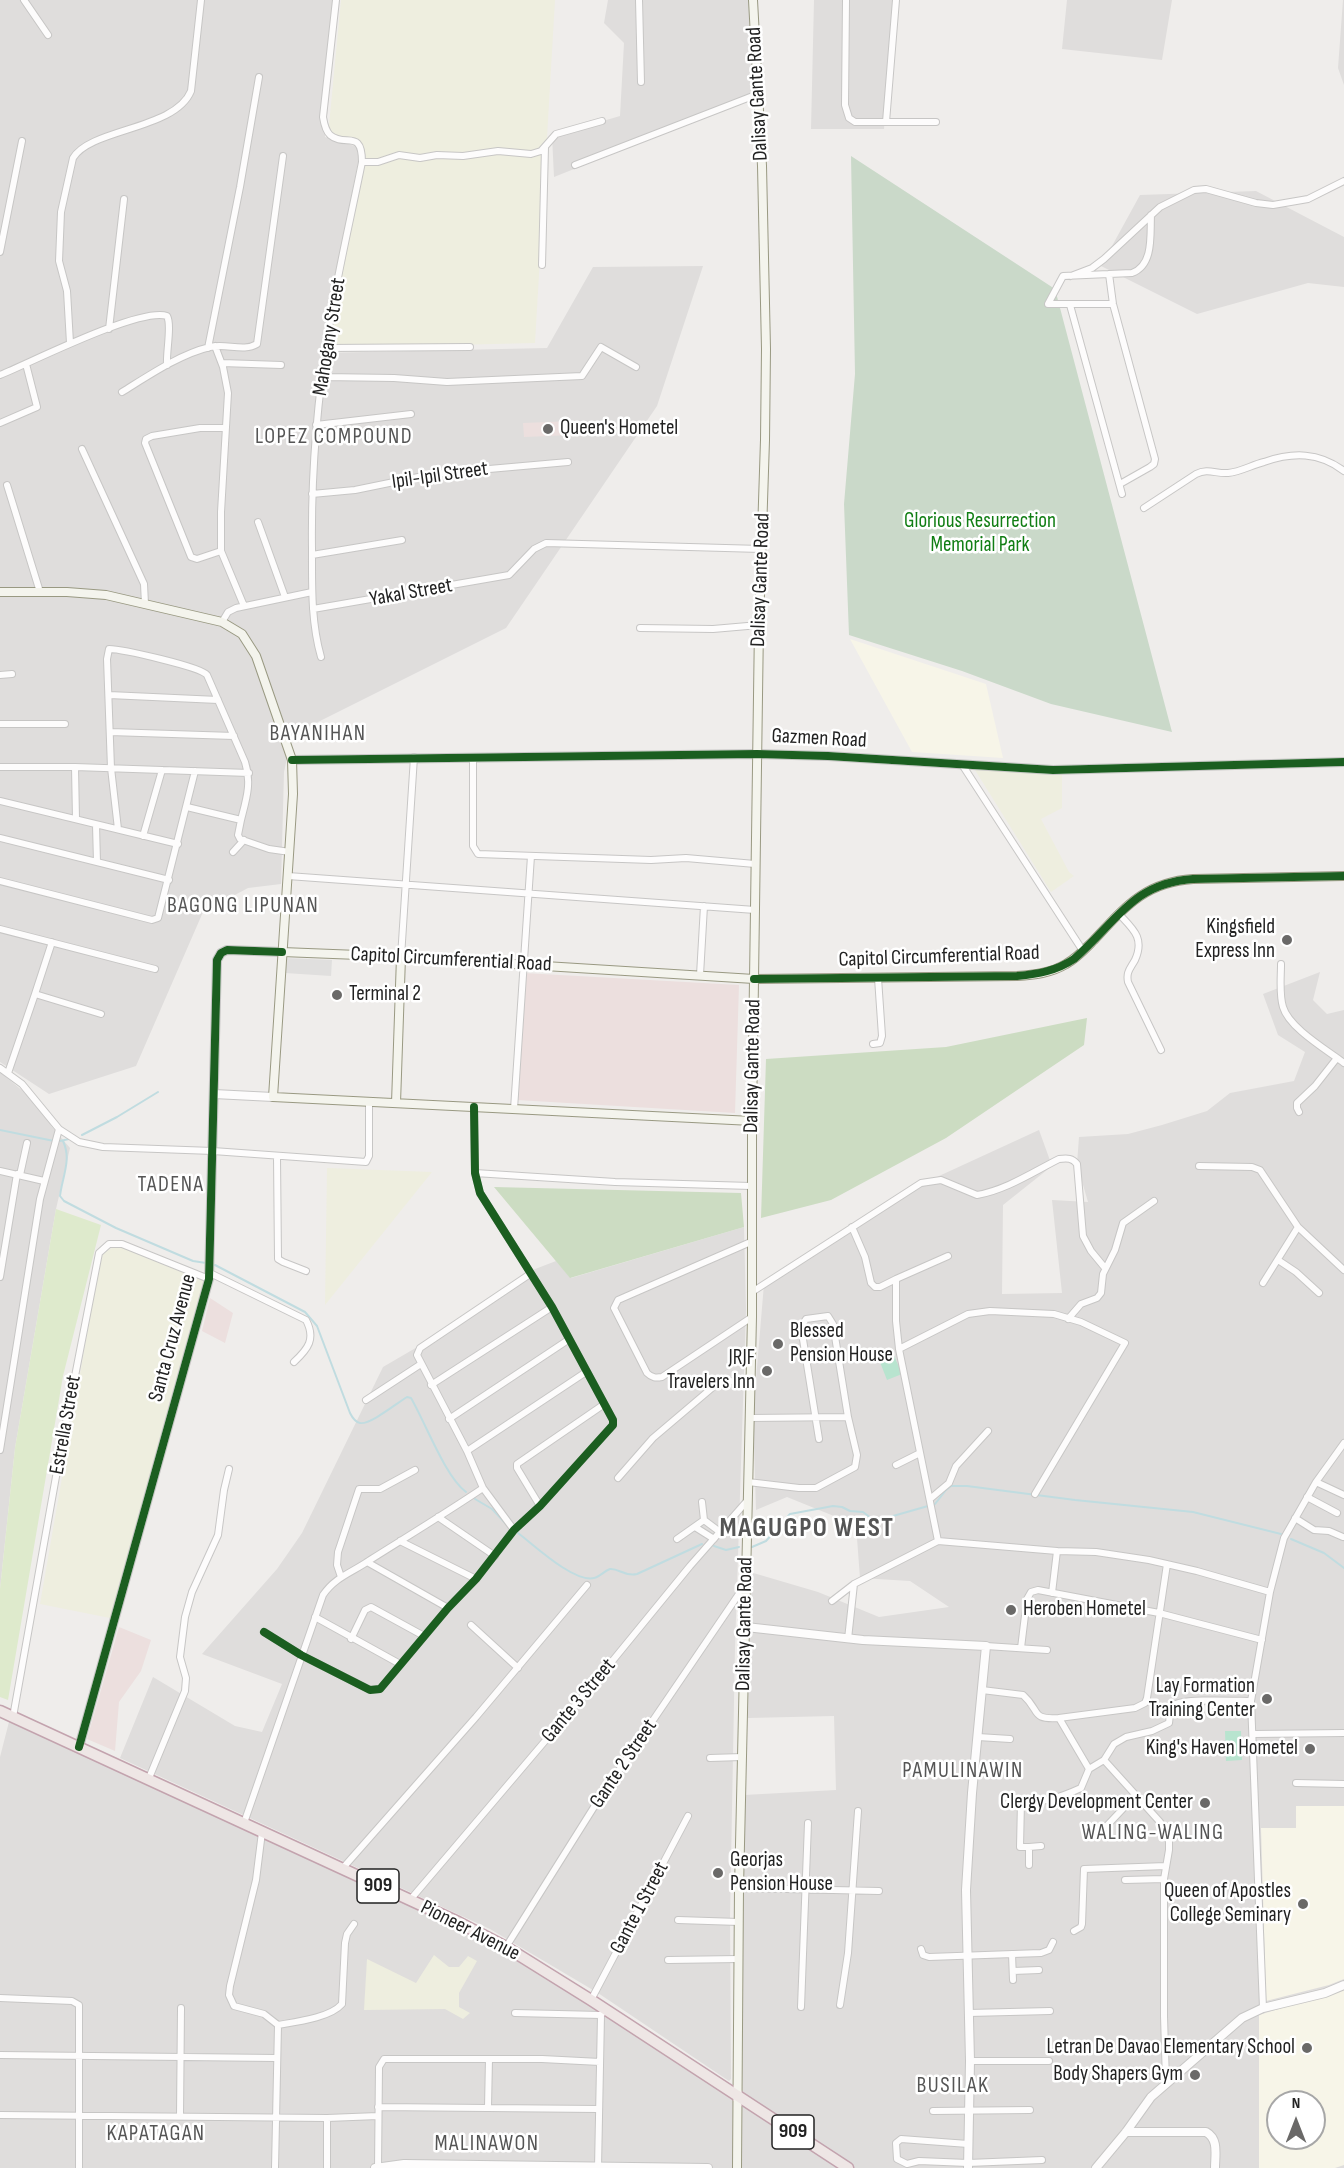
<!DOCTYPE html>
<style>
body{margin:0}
#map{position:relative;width:1344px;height:2168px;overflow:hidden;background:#efedeb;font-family:"Sofia Sans Condensed",sans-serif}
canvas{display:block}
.north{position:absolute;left:1266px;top:2090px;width:60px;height:60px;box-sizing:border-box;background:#fff;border:2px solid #a7a7a7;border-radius:50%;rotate:0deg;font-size:16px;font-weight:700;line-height:24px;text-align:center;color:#222}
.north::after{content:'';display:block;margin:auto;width:21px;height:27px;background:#6a6968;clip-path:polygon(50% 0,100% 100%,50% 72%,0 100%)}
</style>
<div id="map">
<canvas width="1344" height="2168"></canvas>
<div class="north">N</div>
</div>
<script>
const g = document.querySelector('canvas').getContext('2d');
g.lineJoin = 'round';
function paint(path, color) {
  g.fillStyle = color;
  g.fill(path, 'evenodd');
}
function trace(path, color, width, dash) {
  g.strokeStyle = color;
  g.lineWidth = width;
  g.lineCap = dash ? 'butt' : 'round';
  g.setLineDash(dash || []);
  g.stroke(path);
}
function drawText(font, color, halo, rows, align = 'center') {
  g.font = font + ' "Sofia Sans Condensed",sans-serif';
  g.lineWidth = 5;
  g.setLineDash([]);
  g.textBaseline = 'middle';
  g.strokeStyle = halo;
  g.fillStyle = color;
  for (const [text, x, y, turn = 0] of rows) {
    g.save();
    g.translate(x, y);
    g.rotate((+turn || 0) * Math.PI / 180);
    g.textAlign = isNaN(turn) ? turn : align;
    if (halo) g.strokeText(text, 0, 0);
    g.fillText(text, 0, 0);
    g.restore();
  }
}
paint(new Path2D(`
 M0,0H338L325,137L361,148L320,353L547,348L593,267L703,266L657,406L506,628L292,735L284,772L281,884L248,888L203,912L136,1066L49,1094L0,1062Z
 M608,0H756L757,96L554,177L552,136L620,116L624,43L604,23Z
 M814,0H894L884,129H811Z
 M1067,0H1172L1162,60L1062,49Z
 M1343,0H1344V85L1338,68Z
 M1256,191L1344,237V287L1308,283L1197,314L1101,266L1140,195Z
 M1320,972L1313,1000L1327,1014L1344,1010V2168H0V1757L11,1714L536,1962L740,2090L744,1795L836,1790L834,1716L748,1718L750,1572L818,1592L879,1617L949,1607L910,1581L860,1578L856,1525L787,1497L756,1510L753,1415L764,1284L939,1176L1039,1130L1052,1166L1003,1205L1002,1294L1062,1293L1052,1200L1088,1202L1077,1164L1079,1137L1128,1134L1162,1125L1207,1111L1230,1093L1294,1081L1305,1052L1278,1035L1263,994ZM1278,2102H1314V2138H1278Z
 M0,1072L36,1102L52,1127L70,1148L56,1209L15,1448L0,1589Z
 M744,1227L746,1310L735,1648L730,1917L731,2079L729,2081L598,1993L490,1929L120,1758L153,1677L235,1726L262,1732L282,1684L202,1654L277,1569L302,1533L383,1367L419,1346L530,1271L556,1261L571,1278Z`), '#dfdddc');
paint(new Path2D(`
 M573,421V435L524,437L523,423Z
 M524,973L739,985L735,1113L517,1100Z
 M210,1298L233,1313L225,1343L202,1331Z
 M119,1627L151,1640L141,1671L119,1702L115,1751L87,1739Z`), '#ecdfde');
paint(new Path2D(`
 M850,639L986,684L1003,758L912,752Z
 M1296,1806H1344V1979L1329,1985L1266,2001L1261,1828H1296Z
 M1344,1989V2165L1335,2168H1259V2015ZM1278,2102H1314V2138H1278Z`), '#f7f5e8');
paint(new Path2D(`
 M341,0H555L535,343L327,348L364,147L328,136Z
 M975,770L1062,773V808L1041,819L1069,872L1074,876L1051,892Z
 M327,1168L432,1172L325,1305Z
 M116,1246L123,1247L204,1279L110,1618L40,1604L100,1259L104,1252Z
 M434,1955L449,1967H459L468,1956L477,1961L459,1993V2007L470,2013L463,2019L445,2009L364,2010L367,1959L416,1983Z`), '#eeeedf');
paint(new Path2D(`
 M56,1209L101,1225L63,1376L8,1700L0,1697V1589L15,1448Z`), '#deeacc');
paint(new Path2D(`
 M1087,1018L1084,1045L946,1138L831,1200L761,1218L766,1059L946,1047Z
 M494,1187L741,1193L744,1227L570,1278Z`), '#ccdcc2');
paint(new Path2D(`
 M851,156L1055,289L1172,732L1051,704L962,671L849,635L844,504L855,374Z`), '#cad9c9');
paint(new Path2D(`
 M892,1351L902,1374L887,1380L878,1357Z
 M1225,1731H1241L1242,1760L1226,1761Z`), '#b8e4cf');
paint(new Path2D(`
 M286,958L332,960L331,976L285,973Z`), '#e0dfde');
trace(new Path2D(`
 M0,1130L54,1141
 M82,1135L117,1117L158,1092
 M60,1141L69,1139
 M63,1141C72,1160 62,1177 60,1196L64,1201L116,1228L193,1261L206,1263
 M215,1265L305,1312L317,1326L350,1413C352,1417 355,1422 360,1423C370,1425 397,1403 407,1397L411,1398C426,1424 445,1476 466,1492
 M475,1499L492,1509L509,1527
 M518,1533C534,1545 574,1583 594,1578C600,1577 604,1571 610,1569C619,1568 624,1577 637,1574L702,1544
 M1291,1539L1324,1553L1344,1568
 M714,1546L726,1550L739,1547
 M752,1547L766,1541L790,1514L833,1506L842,1507L850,1511L863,1512L871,1518H886L935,1504L946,1490L951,1486H967L1075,1500L1193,1512L1281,1534`), '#c0dce0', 2);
const minor = new Path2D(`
 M24,0L48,35
 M639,0L641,82
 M846,0L845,105L849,118L855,122H936
 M886,122L896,0
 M362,162H378L399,155L420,158L437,155L463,156L498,151L531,154L541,151L556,134L602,121
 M575,165L758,94
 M0,252L22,141
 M542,265L545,147
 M1109,274L1113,304L1155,459L1154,464L1150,467L1120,484
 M1071,276L1092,268L1104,259L1160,207L1194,190L1206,189L1256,203L1273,205L1308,199L1344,181
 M1113,304H1048L1063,276L1132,273C1154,265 1150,235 1151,215
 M1070,305L1122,494
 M109,329L124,199
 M70,343L67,291L59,261L61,212L73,158C91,128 175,130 191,91L201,0
 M215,346L223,367L228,393L221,512V551L244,606
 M208,348L240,187L259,77
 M326,348L470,347
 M222,363L281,365
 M0,375C32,362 140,307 167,316C172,325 166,352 167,365
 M323,377L394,378L447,382L582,376L601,347L636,367
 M122,392C148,376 180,354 210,347C225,343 244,352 257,344L283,156
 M0,423L37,407L26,364
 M316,425L411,414
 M82,449L144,584L145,604
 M7,485L40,592
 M312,494L355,490L433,474L568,462
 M1144,508L1196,474C1208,468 1216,474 1228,473C1240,472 1252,465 1264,462C1293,452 1319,452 1344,471
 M258,522L285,597
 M221,551L197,559L191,557L145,443L146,439L152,436L200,428H226
 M312,555L402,540
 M313,609L509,575L534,549L546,543L761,549
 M222,622L228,612L236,608L312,592
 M640,628L713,629L759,625
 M321,657C311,622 312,586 312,549C311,474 317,401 329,327C338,271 351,217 362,162C362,128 345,148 330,135C325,130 324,123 323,117L336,0
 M0,675L12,674
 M109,695L218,700
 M0,724H65
 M110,732L234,736
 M473,757V846L478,854L651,860L686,858L755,864
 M963,766L1083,951
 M0,767H75L249,773
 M75,767L76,819
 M0,801L178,844
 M241,820L238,835L240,839L269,849L290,852
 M96,825L97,862
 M118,829L111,768L107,659L109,649C122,649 201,667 207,675L245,762C252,783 246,800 241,820L187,807
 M143,836L162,770
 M0,838L169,880
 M233,852L244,840
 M288,876L755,910
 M0,881L152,920L158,918L195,771
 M1119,914C1133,929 1145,938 1135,960C1130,969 1126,972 1128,982L1161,1050
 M0,929L155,969
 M401,957L414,757
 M1281,964C1281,978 1279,994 1283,1007C1289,1028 1327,1050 1344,1063
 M700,975L704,906
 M35,994L52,942
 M873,1044L880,1043L882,1036L878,978
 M0,1068L22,1084L59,1129L79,1142L103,1147L213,1151L366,1162L369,1156V1102
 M8,1073L35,994L101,1014
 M514,1109L531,856
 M1299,1112L1297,1108V1103L1315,1086L1337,1058
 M277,1157L278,1259L283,1262L306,1271
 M1199,1166L1252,1167L1260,1170L1298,1227L1344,1270
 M0,1171L44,1181
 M475,1173L615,1182L751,1186
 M20,1175L27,1143
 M852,1227L865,1257L871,1283L875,1287H880L896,1279
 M1278,1260L1296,1272L1319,1293
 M210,1273L306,1320C316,1339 308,1349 294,1362
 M0,1277L17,1174
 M1263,1283L1298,1227
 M752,1292L921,1183L941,1180L977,1195C1006,1190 1033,1172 1059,1159C1068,1158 1072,1158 1077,1164L1083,1236L1091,1251L1105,1268
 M752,1317L662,1377C656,1378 652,1378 647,1373L614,1308L618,1300L753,1241
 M1068,1319L1081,1304L1097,1298L1101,1293L1103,1274L1115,1250L1123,1223L1154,1201
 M899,1349L968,1314L990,1311L1054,1314L1081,1322L1125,1343L1035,1494
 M431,1385L552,1307
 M366,1400L421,1364
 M750,1418L848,1417
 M449,1419L568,1340
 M0,1450L40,1199L59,1129
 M467,1451L586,1372
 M896,1465L920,1453
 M618,1478L653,1438L719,1382L751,1380
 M748,1482L799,1488H816L855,1467L857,1455L848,1417L833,1324L828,1316L806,1319L801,1327L819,1439
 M1316,1482L1344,1495
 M1307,1497L1337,1513
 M930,1499L949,1483L956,1466L988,1431
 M540,1506L517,1468V1464L603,1405
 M438,1517L495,1556
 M1295,1518L1314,1530L1329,1531L1343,1537
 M704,1520L720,1532
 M695,1527L714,1539
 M514,1530L483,1488L467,1451L417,1355L420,1348L530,1274
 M677,1539L704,1520L702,1502
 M400,1541L476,1579
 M938,1541L899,1349L896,1321V1279L948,1256
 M367,1562L448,1608
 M341,1577L337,1565L338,1552L359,1489H380L415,1470
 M1052,1593L1057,1551
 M832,1601L854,1584L938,1541L1057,1551L1096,1552L1149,1560L1197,1571L1270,1592
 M315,1617L400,1664
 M471,1625L518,1668
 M264,1632L301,1655L370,1690L380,1689L448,1608L476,1579L514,1530L540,1506L613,1425V1420L552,1307L480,1193L475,1173L474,1107
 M351,1639L365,1610L371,1607L424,1636
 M848,1639L854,1584
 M986,1646L1047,1650
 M1021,1648L1027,1599L1031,1592L1038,1590L1159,1613L1262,1640
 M982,1690L1023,1695C1041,1711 1030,1720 1059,1718L1089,1769
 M13,1717L62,1443L99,1253L109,1244H122L209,1279
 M1059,1718L1135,1708L1145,1703L1147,1698L1167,1564
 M1253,1734L1344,1733
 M978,1737L1010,1739
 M710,1758L742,1757
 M1104,1760L1160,1822L1169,1836V1850L1164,1879V2016L1166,2082
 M149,1778L185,1691L186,1678L180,1657L185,1617L192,1592L218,1535L224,1490L229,1469
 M1296,1783L1344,1784
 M244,1823L323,1595C335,1577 353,1572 370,1560C408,1536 446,1513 483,1488
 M262,1832L256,1880L230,1986L229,1995L234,2006L264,2014L278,2025L275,2168
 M1099,1834L1135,1796
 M1029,1847L1041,1846
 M1029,1865V1847H1020L1021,1802C1046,1802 1059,1798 1081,1788L1089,1769L1104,1760L1114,1744L1126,1737L1152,1731L1169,1723C1170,1717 1169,1710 1174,1705C1183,1698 1238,1701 1251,1701
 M342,1869L476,1717L587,1585
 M1125,1880L1164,1879
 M739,1888L879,1891
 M410,1900L596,1681L690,1566L747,1501
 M678,1920L739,1922
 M1074,1931L1081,1927L1082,1924L1084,1869L1166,1866
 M506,1947L594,1807L745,1585
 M921,1949L923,1955L929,1957L1041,1953L1049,1950L1053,1942
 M1012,1954L1013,1980
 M668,1960L739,1959
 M1013,1971L1039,1970
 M0,1998L72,2001L79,2005V2168
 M591,2000L688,1816
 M840,2005L848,1953L858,1811
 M801,2007L808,1823
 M1263,2008L1251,1701L1270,1592L1284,1538L1316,1482L1344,1443
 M515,2013L601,2015
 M969,2013L1050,2011
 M278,2025C295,2022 330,2018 342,2004L345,1943L347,1934L354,1924
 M0,2055L276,2058
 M970,2061H1049
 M378,2107L598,2109
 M488,2107L489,2059
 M933,2111L1030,2110
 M0,2115L327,2118L378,2116
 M180,2116L181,2008
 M327,2118V2168
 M968,2144L901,2139L896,2143L897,2159L907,2164L919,2161L968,2163L1042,2160
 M378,2168L379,2067L384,2059H542L600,2062
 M598,2168L601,2015L605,2009`);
const tertiary = new Path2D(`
 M292,760L757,754L828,756L1053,770L1344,762
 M214,1094L273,1097
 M746,1627L863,1640L986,1646L972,1793L966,1890L970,2061L968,2168
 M79,1747L209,1279L217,960L221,953L227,950L282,952
 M1126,2132H1206C1219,2139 1215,2155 1215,2168
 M375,2168L404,2164L708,2168
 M1096,2168L1126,2132L1151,2097L1242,2018L1263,2008L1325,1993L1344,1985`);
const secondary = new Path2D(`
 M0,592H67L106,595L222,622L242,634L256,656L292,760L293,794L273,1097L752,1121
 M282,952L384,956L754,979L1017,976C1034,975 1051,973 1066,964C1077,958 1085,949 1094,940C1125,907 1145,882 1193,879L1344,876
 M396,1103L401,957
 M737,2168L739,1888L752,1317V1121L759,625L765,440L766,349L762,166L753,0`);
const trunk = new Path2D(`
 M0,1711L458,1922L506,1947L591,2000L848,2168`);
trace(minor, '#c7c6c5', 8);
trace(tertiary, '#c7c6c5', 10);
trace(secondary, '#999982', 10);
trace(trunk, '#c3a3ae', 13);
trace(minor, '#fdfcfc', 6);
trace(tertiary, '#fdfcfc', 8);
trace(secondary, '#f4f4ed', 8);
trace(trunk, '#eee6e5', 10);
trace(new Path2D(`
 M292,760L757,754L828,756L1053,770L1344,762
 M754,979L1017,976C1038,974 1056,971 1074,959C1116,923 1132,883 1193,879L1344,876
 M264,1632L301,1655L370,1690L380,1689L448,1608L476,1579L514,1530L540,1506L613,1425V1420L552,1307L480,1193L475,1173L474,1107
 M79,1747L209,1279L217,960L221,953L227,950L282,952`), '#1b5e20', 8);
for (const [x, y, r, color] of [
 [548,429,6,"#6a6968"],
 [1287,940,6,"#6a6968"],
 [337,995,6,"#6a6968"],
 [778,1344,6,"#6a6968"],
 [767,1371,6,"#6a6968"],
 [1011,1610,6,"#6a6968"],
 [1267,1699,6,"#6a6968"],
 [1310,1749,6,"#6a6968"],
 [1205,1803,6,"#6a6968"],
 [718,1873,6,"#6a6968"],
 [1303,1904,6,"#6a6968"],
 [1307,2048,6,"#6a6968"],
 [1195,2075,6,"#6a6968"]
]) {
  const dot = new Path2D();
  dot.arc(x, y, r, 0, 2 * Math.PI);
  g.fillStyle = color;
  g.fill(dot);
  trace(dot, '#fff', 2);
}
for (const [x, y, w] of [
 [378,1886,42],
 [793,2132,42]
]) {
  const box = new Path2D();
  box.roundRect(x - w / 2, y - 17, w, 34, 4.5);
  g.fillStyle = '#fff';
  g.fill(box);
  trace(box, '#222', 1.5);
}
drawText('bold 20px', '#222', null, [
 ["909",378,1886],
 ["909",793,2132]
]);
drawText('21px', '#222', '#fff', [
 ["Dalisay Gante Road",758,94,-93],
 ["Mahogany Street",330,337,-81],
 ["Ipil-Ipil Street",440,476,-8],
 ["Dalisay Gante Road",761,580,-88],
 ["Yakal Street",411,593,-10],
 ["Gazmen Road",819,739,3],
 ["Capitol Circumferential Road",939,957,-2],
 ["Capitol Circumferential Road",451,960,3],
 ["Dalisay Gante Road",753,1066,-89],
 ["Santa Cruz Avenue",173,1338,-75],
 ["Estrella Street",66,1425,-80],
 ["Dalisay Gante Road",745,1624,-89],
 ["Gante 3 Street",579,1701,-50],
 ["Gante 2 Street",624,1764,-56],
 ["Gante 1 Street",640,1908,-62],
 ["Pioneer Avenue",470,1931,27]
]);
drawText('21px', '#222', '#fff', [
 ["Queen's Hometel",560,429,"left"],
 ["Kingsfield",1275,928],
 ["Express Inn",1275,952],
 ["Terminal 2",349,995,"left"],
 ["Blessed",790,1332,"left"],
 ["Pension House",790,1356,"left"],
 ["JRJF",755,1359],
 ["Travelers Inn",755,1383],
 ["Heroben Hometel",1023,1610,"left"],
 ["Lay Formation",1255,1687],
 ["Training Center",1255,1711],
 ["King's Haven Hometel",1298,1749],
 ["Clergy Development Center",1193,1803],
 ["Georjas",730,1861,"left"],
 ["Pension House",730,1885,"left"],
 ["Queen of Apostles",1291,1892],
 ["College Seminary",1291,1916],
 ["Letran De Davao Elementary School",1295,2048],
 ["Body Shapers Gym",1183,2075]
], 'right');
drawText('21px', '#117e14', '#fff', [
 ["Glorious Resurrection",980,522],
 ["Memorial Park",980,546]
]);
g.letterSpacing = '1.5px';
drawText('22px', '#555', '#fff', [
 ["LOPEZ COMPOUND",334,437],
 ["BAYANIHAN",318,734],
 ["BAGONG LIPUNAN",243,906],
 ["TADENA",171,1185],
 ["PAMULINAWIN",963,1771],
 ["WALING-WALING",1153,1833],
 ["BUSILAK",953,2086],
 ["KAPATAGAN",156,2134],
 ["MALINAWON",487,2144]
]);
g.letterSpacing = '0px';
g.letterSpacing = '1.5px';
drawText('bold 27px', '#555', '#fff', [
 ["MAGUGPO WEST",807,1529]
]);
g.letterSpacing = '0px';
</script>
